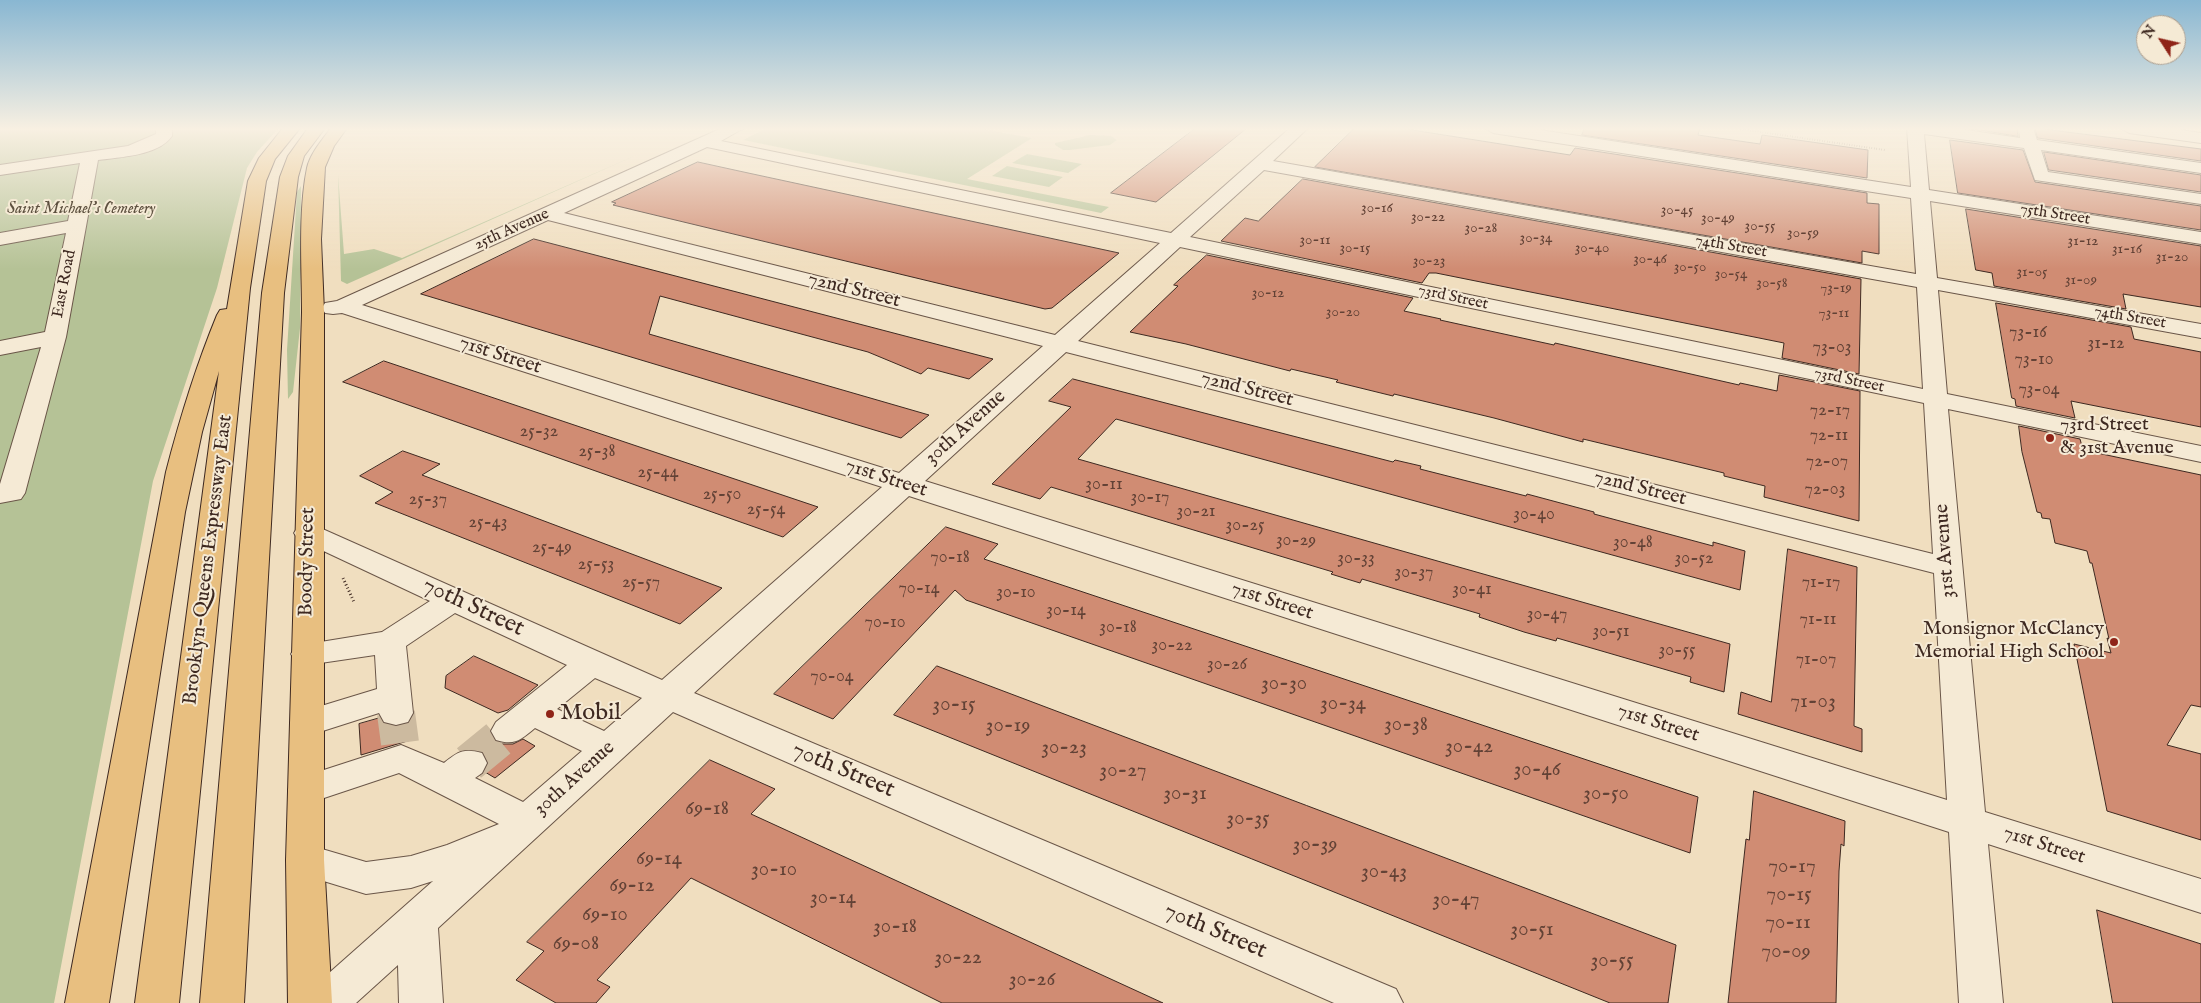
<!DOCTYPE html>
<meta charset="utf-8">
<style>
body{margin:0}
#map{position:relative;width:2201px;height:1003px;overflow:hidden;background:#f0debf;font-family:"IM FELL English",serif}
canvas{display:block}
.north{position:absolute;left:2136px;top:15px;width:50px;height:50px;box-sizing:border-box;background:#f5ead5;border:1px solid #ac9d8d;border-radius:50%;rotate:305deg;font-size:14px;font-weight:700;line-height:20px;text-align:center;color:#3e2921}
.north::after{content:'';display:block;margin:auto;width:18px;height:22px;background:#8f2418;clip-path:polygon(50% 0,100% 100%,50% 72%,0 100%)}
</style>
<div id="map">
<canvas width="2201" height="1003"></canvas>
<div class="north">N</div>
</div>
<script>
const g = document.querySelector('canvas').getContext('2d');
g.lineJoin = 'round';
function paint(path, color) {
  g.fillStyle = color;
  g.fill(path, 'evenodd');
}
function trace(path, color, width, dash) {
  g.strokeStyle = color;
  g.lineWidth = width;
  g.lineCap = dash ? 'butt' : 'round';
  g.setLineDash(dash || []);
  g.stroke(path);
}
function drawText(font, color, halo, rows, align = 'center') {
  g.font = font + ' "IM FELL English",serif';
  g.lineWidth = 4;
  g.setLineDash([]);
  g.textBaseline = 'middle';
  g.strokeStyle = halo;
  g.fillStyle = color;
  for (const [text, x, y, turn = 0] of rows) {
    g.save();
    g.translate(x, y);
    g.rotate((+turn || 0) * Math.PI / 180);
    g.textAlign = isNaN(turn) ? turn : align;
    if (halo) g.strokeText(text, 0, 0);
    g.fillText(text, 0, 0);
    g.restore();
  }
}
paint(new Path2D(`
 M0,128H279L257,152L247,168L217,288L153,481L54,1003H0Z
 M767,128H976L1032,138L967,179L1109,207L1101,213L743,140Z
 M1090,135L1111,136L1117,140L1110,145L1070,150H1063L1055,145V143Z
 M641,153L347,284L341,281L338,174L344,254L374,249L402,258Z
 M1027,154L1082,164L1068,173L1012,163Z
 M1007,166L1063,177L1049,187L992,176Z
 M301,186L300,328L293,392L288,399L287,350L297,192Z`), '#b5c296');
const building = new Path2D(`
 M1196,128H1247L1156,202L1111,193Z
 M1355,128H1400L1570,155L1575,148L1867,193V203L1879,204V254L1862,251V263L1315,167Z
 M1585,128H1700L1698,135L1760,144L1762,135L1868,150L1867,178L1582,135Z
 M1968,128H2017L2018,136Z
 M2035,128L2201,149V161L2038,138Z
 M1950,140L2023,150L2035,182L2201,206V230L1958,193Z
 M2044,152L2201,175V192L2049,170Z
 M698,162L739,171L1119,253L1052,308L1045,309L613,205L616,203L612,202Z
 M1303,179L1861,279L1859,374L1782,358L1784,343L1436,273H1429L1422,283L1221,241L1245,218L1258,221Z
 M1966,209L2201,246V307L2123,294L2126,309L1994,286L1992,273L1976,270Z
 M534,239L599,256L993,359L969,379L928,368L921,374L868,352L660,296L649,334L929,415L901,438L421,294Z
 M1207,255L1413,298L1404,311L1441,319L1440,320L1554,345L1555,343L1739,385L1740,383L1777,391L1779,375L1860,391L1859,521L1764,497L1765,486L1724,476V473L1583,439V442L1494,418L1394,394L1393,396L1336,382L1338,380L1291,369L1290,371L1186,344L1130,332L1178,286L1174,285Z
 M1996,303L2131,327L2134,339L2201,352V427L2071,401L2075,418L2016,406L2015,399L2012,398Z
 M384,361L696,466L818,507L783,537L343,382Z
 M1073,379L1393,462L1395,460L1421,466L1420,469L1526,496L1527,494L1594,512V514L1713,546V542L1745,551L1740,590L1116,419L1078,459L1730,644L1724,692L1690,682L1691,677L1557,638L1556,641L1524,632L1479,617L1480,614L1362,579L1360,583L1331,574L1333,572L1051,487L1040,499L992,484L1071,407L1049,401Z
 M2019,426L2080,439L2083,450L2201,475V707L2191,705L2167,745L2201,754V840L2107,811L2074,644L2111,653L2107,638L2109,639L2092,563H2090L2087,551L2055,543L2050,519L2042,518L2041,513L2037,512L2022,452Z
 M403,451L440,464L422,475L722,588L680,624L375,503L393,492L360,476Z
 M946,527L998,544L984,559L1698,797L1690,853L966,600L955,590L833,719L774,694Z
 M1788,549L1857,567L1854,726L1862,729V752L1738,714L1741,692L1771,702Z
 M474,656L538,685L508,710L498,713L445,688L446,676Z
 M937,666L1676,945L1668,1003H1610L894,715Z
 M380,718L384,724L396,727L408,724L412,719L414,739L361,755L359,724Z
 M492,737L496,742L502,744H513L523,739L535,746L495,778L485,772L489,762L484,752L476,750Z
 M710,760L775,789L751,814L1163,1003H942L691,878L597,980L610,987L596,1003H556L516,980L544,951L527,942Z
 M1754,791L1845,821L1844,846L1841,844L1839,871L1836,1003H1728L1746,839L1749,840Z
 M2097,910L2201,944V1003H2113Z`);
paint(building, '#d08c73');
trace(building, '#3e2921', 1);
trace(new Path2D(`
 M396,713L400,743
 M469,763L508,731`), '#ccba9f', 38, [38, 19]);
const minor = new Path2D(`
 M156,128H172V136C158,156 120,157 98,160L66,337L25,493L21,499L0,503V484L41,347L0,355V341L45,332L66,233L0,245V233L68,221L80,163L0,175V165L128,146L156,134Z
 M722,128H744L721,141L1171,233L1290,128H1308L1273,161L1916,274L1911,198L1493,133L1485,128H1527L1911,187L1907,128H1953L2020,138L2019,128H2033L2037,140L2201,163V173L2041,150L2048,172L2201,194V204L2035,180L2024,148L1924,134L1929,190L2201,232V244L1930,201L1937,278L2201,324V338L1938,290L1947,394L2201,446V462L1948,409L1985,812L2201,879V913L1988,844L2003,1003H1959L1949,832L909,496L694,693L1396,989L1403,1003H1334L673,712L438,928L443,1003H399L398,965L356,1003H304L311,989L433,881L411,888L366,894L291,871L286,860L291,849L305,844L366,862L411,856L447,845L499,824L399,773L306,804L293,800L288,790L293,780L401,745L444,763C458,752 463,748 482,753L487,763L482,773L475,778L523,802L582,751L535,728C520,740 515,746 496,740L491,731L496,722L567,665L455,613L406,646L413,713L408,722L396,725L384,722L379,713L307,736L295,732L290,723L295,714L377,689L375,655L307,665L296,662L291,654L296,646L382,632L430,601L298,539L294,533L298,527L308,524L318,527L662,680L882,487L342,313L333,314L325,313L322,308L325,303L337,301ZM707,147L1160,243L1055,335L564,213ZM1264,170L1917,287L1923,389L1190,237ZM548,220L1043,346L899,473L362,305ZM1180,247L1924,403L1933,554L1078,341ZM1066,352L1934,573L1947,800L925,481ZM595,678L642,698L604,731L557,709Z
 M2121,128H2167L2201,133V143L2129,133Z`);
const major = new Path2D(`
 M331,128H347L334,146L325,167L321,239L324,312V860L332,1003H288L286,860L302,312C302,267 298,212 307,168C310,154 322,140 331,128Z`);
const highway = new Path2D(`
 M283,128H300L275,159L266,181L250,288L179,1003H135L219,371L202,432L185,512L109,1003H65L166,472C180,418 196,366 217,315L220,310L227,309L248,181L259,158Z
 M308,128H325L304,156L298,177L284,293L244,1003H200L262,293L280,177L288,156Z`);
trace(minor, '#6a5648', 2);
trace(major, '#3e2921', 2);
trace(highway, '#3e2921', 2);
trace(new Path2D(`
 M1733,128L1885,150`), '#3e2921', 2, [0.5, 2]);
trace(new Path2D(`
 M343,578L354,602`), '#3e2921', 3, [1, 2.5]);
paint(minor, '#f5ead5');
paint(major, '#e8bf80');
paint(highway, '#e8bf80');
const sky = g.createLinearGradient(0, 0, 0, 269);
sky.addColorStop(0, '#89b7d2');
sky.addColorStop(0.48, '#f8f0e2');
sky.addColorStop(1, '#f8f0e200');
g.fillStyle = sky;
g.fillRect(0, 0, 2201, 269);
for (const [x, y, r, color] of [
 [2050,438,5,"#8f2418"],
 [2114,642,5,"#8f2418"],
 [550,714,5,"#8f2418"]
]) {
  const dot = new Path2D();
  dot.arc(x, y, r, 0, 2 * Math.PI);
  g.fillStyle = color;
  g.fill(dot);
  trace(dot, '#f5ead5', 2);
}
drawText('15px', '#624236', null, [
 ["30-16",1377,209],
 ["30-45",1677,211],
 ["30-22",1428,218],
 ["30-49",1718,219],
 ["30-55",1760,227],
 ["30-28",1481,229],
 ["30-59",1803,234],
 ["30-34",1536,239],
 ["30-11",1315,241],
 ["31-12",2083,242],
 ["30-15",1355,249],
 ["30-40",1592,249],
 ["31-16",2127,250],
 ["31-20",2172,258],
 ["30-46",1650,260],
 ["30-23",1429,262],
 ["30-50",1690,268],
 ["31-05",2032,273],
 ["30-54",1731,275],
 ["31-09",2081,281],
 ["30-58",1772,284],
 ["73-19",1836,289],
 ["30-12",1268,294],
 ["30-20",1343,313],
 ["73-11",1834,314]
]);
drawText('italic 16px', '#5c4f3e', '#f5ead5', [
 ["Saint Michael’s Cemetery",81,210]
]);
drawText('16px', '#3e2921', '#f5ead5', [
 ["75th Street",2055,215,9],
 ["25th Avenue",512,230,-24],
 ["74th Street",1731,247,10],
 ["East Road",65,284,-79],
 ["73rd Street",1453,298,12],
 ["74th Street",2130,318,10],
 ["73rd Street",1849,381,12]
]);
drawText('18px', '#624236', null, [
 ["73-16",2028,333],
 ["31-12",2106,344],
 ["73-03",1832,348],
 ["73-10",2034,360],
 ["73-04",2039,390],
 ["72-17",1830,411],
 ["25-32",539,432],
 ["72-11",1829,436],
 ["25-38",597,452],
 ["72-07",1827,462],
 ["25-44",658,473],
 ["30-11",1104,485],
 ["72-03",1825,490],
 ["25-50",722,495],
 ["30-17",1150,498],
 ["25-37",428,500],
 ["25-54",766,510],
 ["30-21",1196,512],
 ["30-40",1534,515],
 ["25-43",488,523],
 ["30-25",1245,526],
 ["30-29",1296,541],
 ["30-48",1633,543],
 ["25-49",552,548],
 ["70-18",950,558],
 ["30-33",1356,559],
 ["30-52",1694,559],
 ["25-53",596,565],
 ["30-37",1414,573],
 ["25-57",641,583],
 ["71-17",1821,583],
 ["70-14",919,589],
 ["30-41",1472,590],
 ["30-10",1016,593],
 ["30-14",1066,611],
 ["30-47",1547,615],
 ["71-11",1818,620],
 ["70-10",885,623],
 ["30-18",1118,628],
 ["30-51",1611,632],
 ["30-22",1172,646],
 ["30-55",1677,651],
 ["71-07",1816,660],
 ["30-26",1227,665],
 ["70-04",832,677]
]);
drawText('20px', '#3e2921', '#f5ead5', [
 ["72nd Street",854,291,14],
 ["71st Street",500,356,18],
 ["72nd Street",1247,390,14],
 ["30th Avenue",966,428,-42],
 ["71st Street",886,479,18],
 ["72nd Street",1640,489,14],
 ["31st Avenue",1946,551,-94],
 ["Brooklyn-Queens Expressway East",209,560,-83],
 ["Boody Street",308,562,-89],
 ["71st Street",1272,602,18],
 ["71st Street",1658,724,18],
 ["30th Avenue",575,779,-42],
 ["71st Street",2044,846,18]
]);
drawText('20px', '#3e2921', '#f5ead5', [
 ["73rd Street",2060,426],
 ["& 31st Avenue",2060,449],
 ["Monsignor McClancy",2104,630,"right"],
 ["Memorial High School",2104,653,"right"]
], 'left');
drawText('21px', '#624236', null, [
 ["30-30",1284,685],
 ["71-03",1813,703],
 ["30-34",1343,705],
 ["30-15",954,706],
 ["30-38",1406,726],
 ["30-19",1008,727],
 ["30-42",1469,748],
 ["30-23",1064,749],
 ["30-46",1537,771],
 ["30-27",1123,772],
 ["30-31",1185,795],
 ["30-50",1606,795],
 ["69-18",707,810],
 ["30-35",1248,820],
 ["30-39",1315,846],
 ["69-14",659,860],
 ["70-17",1792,868],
 ["30-10",774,871],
 ["30-43",1384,873],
 ["69-12",632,887],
 ["70-15",1789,896],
 ["30-14",833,899],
 ["30-47",1456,901],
 ["69-10",605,916],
 ["70-11",1788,924],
 ["30-18",895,928],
 ["30-51",1532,931],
 ["69-08",576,945],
 ["70-09",1786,953],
 ["30-22",958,959],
 ["30-55",1612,962],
 ["30-26",1032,981]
]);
drawText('24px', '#3e2921', '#f5ead5', [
 ["70th Street",473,608,25],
 ["70th Street",843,771,23],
 ["70th Street",1215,932,23]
]);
drawText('24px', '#3e2921', '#f5ead5', [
 ["Mobil",560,714]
], 'left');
</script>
